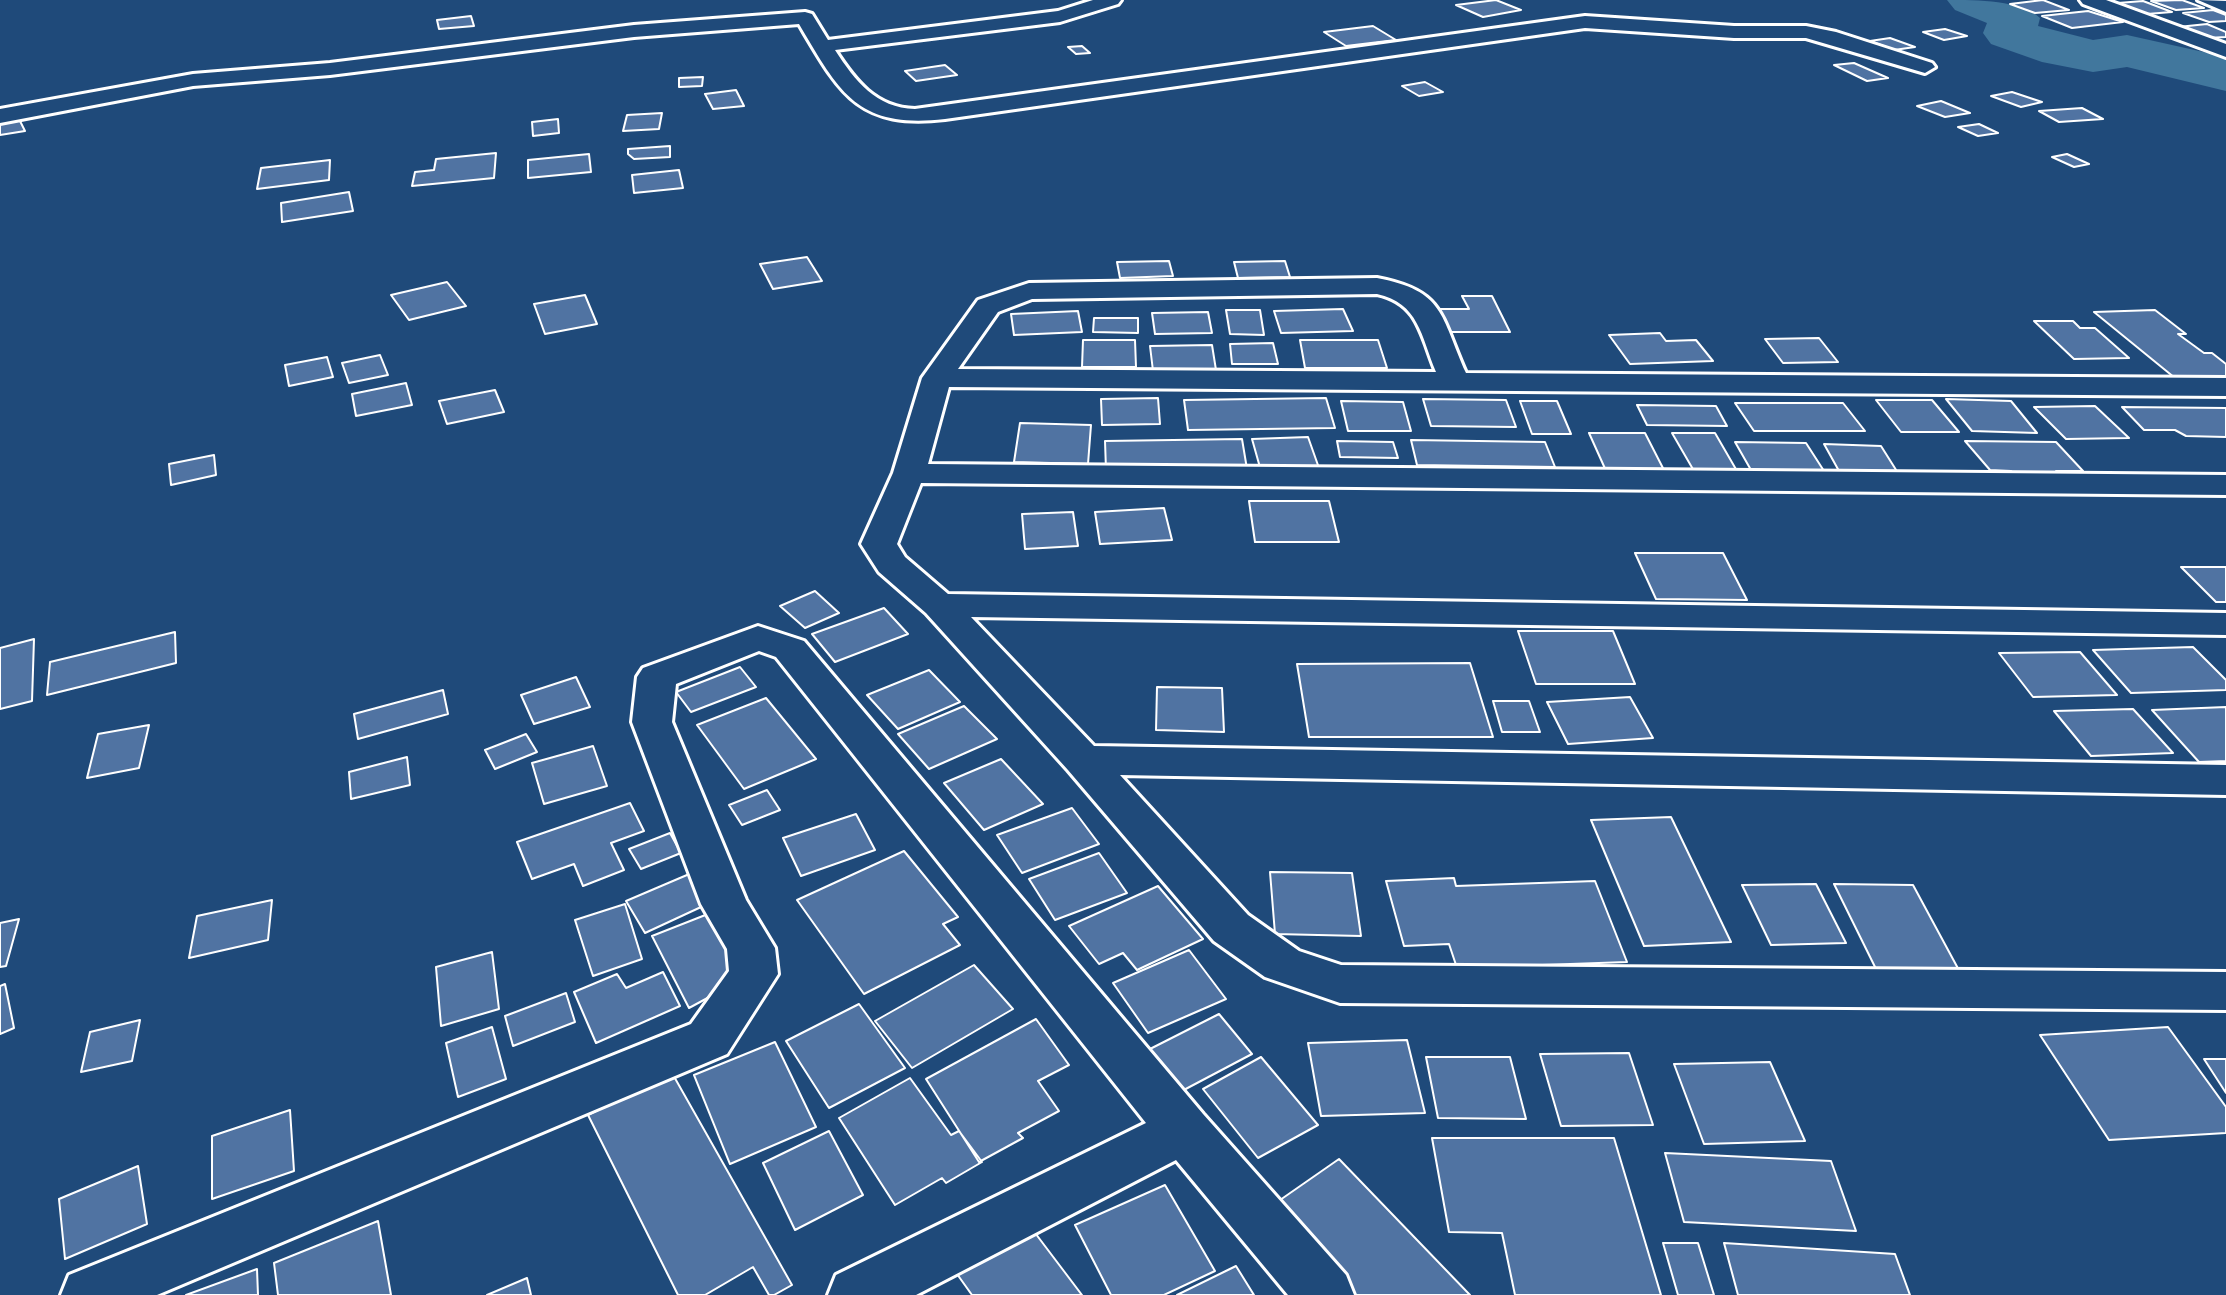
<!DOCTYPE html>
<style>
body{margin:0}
canvas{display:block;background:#1f4a7a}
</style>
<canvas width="2226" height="1295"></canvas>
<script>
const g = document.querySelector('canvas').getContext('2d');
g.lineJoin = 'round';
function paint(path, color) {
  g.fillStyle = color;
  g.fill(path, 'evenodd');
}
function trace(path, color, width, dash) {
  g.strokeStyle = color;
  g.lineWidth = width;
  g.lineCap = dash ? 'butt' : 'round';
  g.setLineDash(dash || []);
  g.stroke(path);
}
paint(new Path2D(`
 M1947,0C1978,0 2021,0 2040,18L2038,26L2093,40L2127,35L2226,57V91L2127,67L2093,72L2042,62L1991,44L1983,33L1987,23L1955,10Z`), '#41779d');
const building = new Path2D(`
 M1496,0L1521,10L1483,17L1456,5Z
 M2043,0L2069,10L2035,13L2010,4Z
 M2182,0L2204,8L2176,10L2151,1Z
 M2143,1L2172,12L2147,14L2118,3Z
 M2213,10L2226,15V21L2209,22L2183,13Z
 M2088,11L2123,22L2072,28L2042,16Z
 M471,16L474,26L439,29L437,20Z
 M2207,24L2226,32V37L2207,38L2178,27Z
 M1373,26L1396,40L1346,46L1324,32Z
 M1945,29L1967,36L1944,40L1923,32Z
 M1890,38L1915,47L1894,50L1870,41Z
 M1082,46L1090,53L1076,54L1068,47Z
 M1854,63L1888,78L1867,81L1834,65Z
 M945,65L957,75L916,81L905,71Z
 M703,77L702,86L679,87V78Z
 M1425,82L1443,92L1419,96L1402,86Z
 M736,90L744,106L713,109L705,94Z
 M2012,92L2042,102L2021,107L1991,96Z
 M1941,101L1970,113L1945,117L1917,106Z
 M2082,108L2103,119L2059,122L2039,111Z
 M662,113L659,129L623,131L627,115Z
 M19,119L25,131L0,135V123Z
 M558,119L559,133L533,136L532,122Z
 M1979,124L1998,133L1978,136L1958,127Z
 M670,146V157L634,159L628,154V149Z
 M496,153L494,178L412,186L415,172L434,170L436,159Z
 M589,154L591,172L528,178V160Z
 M2067,154L2089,164L2074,167L2052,157Z
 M330,160L329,180L257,189L261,168Z
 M679,170L683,188L634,193L632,175Z
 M349,192L353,211L282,222L281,203Z
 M807,257L822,281L773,289L760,264Z
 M1169,261L1173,276L1120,278L1117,262Z
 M1285,261L1290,277L1238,278L1234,262Z
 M447,282L466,306L409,320L391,295Z
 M585,295L597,324L545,334L534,304Z
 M1462,296H1492L1510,332H1446L1440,309H1469Z
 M1343,309L1353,331L1281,333L1274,311Z
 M1226,310H1260L1264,335L1230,334Z
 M2155,310L2186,334H2178L2204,353H2212L2226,364V376L2175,378L2094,312Z
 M1078,311L1082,332L1014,335L1011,314Z
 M1208,312L1212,333L1155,334L1152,313Z
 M1094,318H1138V333L1093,332Z
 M2034,321H2073L2080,328H2095L2129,358L2074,359Z
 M1660,333L1666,341L1696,340L1713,361L1630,364L1609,335Z
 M1819,338L1838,362L1783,363L1765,339Z
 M1083,340H1135L1136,367H1082Z
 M1300,340H1378L1387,368H1305Z
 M1273,343L1278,364H1232L1230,344Z
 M1212,345L1216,370L1153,371L1150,346Z
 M380,355L388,375L349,383L342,363Z
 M327,357L333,377L289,386L285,365Z
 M406,383L412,405L356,416L352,394Z
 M495,390L504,412L447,424L439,401Z
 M1158,398L1160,424L1102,425L1101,399Z
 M1326,398L1335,428L1188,430L1184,400Z
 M1423,399L1506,400L1516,427L1431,426Z
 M1946,399L2011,401L2037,433L1972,431Z
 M1876,400H1932L1959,432H1901Z
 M1341,401L1403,402L1411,431H1348Z
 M1520,401H1557L1571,434H1532Z
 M1735,403H1843L1865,431H1754Z
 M1637,405L1716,406L1727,426L1647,425Z
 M2095,406L2129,438L2066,439L2034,407Z
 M2122,407L2226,408V437L2186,436L2175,430H2144Z
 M1020,423L1091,425L1088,464L1014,462Z
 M1589,433H1645L1666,474L1607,473Z
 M1672,433H1715L1737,471H1694Z
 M1308,437L1319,468L1261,471L1252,439Z
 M1242,439L1247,469L1106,470L1105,441Z
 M1411,440L1545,442L1555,467L1417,465Z
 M1337,441L1393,442L1398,458L1340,457Z
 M1965,441L2056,442L2083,471H2056L2059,475L2014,474L2011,471L1990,470Z
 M1735,442L1806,443L1824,471L1751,470Z
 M1824,444L1881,446L1898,473L1839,471Z
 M214,455L216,475L171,485L169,464Z
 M1249,501H1329L1339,542H1255Z
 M1164,508L1172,540L1100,544L1095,512Z
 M1073,512L1078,546L1025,549L1022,514Z
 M1635,553H1723L1747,600L1656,599Z
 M2181,567H2226V602H2216Z
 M815,591L839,613L805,628L780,606Z
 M884,608L908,634L835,662L812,634Z
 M1518,631H1613L1635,684H1536Z
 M175,632L176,663L47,695L50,662Z
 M34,639L32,701L0,709V648Z
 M2193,647L2226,680V690L2131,693L2093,650Z
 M2080,652L2117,695L2033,697L1999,653Z
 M1470,663L1493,737H1309L1297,664Z
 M740,667L756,687L691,712L676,692Z
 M929,670L960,702L898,729L867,695Z
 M576,677L590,707L534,724L521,695Z
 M1157,687L1222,688L1224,732L1156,730Z
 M443,690L448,714L358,739L354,714Z
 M1630,697L1653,738L1568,744L1547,702Z
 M766,698L816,759L744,789L697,725Z
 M1493,701H1529L1540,732H1502Z
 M964,706L997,739L929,769L898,734Z
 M2226,707V761L2199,762L2152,710Z
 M2133,709L2173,753L2091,756L2054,711Z
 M149,725L139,768L87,778L98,734Z
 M526,734L537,752L495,769L485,750Z
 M593,746L607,786L544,804L532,763Z
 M407,757L410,785L351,799L349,772Z
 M1001,759L1043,804L984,830L944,783Z
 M767,790L780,810L742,825L729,805Z
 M630,803L644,831L611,843L624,870L583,886L574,864L532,879L517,842Z
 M1072,808L1099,844L1022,873L997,835Z
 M856,814L875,850L801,876L783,838Z
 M1671,817L1731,942L1644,946L1591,820Z
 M670,833L681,853L641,869L629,849Z
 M904,851L958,917L943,924L960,945L864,994L797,900Z
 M1099,853L1127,893L1055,920L1029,879Z
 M694,872L714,901L645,933L626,901Z
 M1270,872L1352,873L1361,936L1275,934Z
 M1454,878L1456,886L1595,881L1627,962L1457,968L1449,944L1404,946L1386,881Z
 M1816,884L1846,943L1771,945L1742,885Z
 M1834,884L1913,885L1961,974L1878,973Z
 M1158,886L1203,939L1137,970L1123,953L1099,964L1069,926Z
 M272,900L268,940L189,958L197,916Z
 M625,904L642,959L593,976L575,920Z
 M713,912L747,963L737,982L689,1008L652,936Z
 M19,919L6,966L0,967V923Z
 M1189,950L1226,999L1148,1033L1113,983Z
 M492,952L499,1009L441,1026L436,967Z
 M974,965L1013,1009L912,1068L875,1021Z
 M663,972L680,1006L596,1043L574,992L617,974L626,988Z
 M5,984L14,1028L0,1034V986Z
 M566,993L575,1022L513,1046L505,1016Z
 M859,1004L905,1068L829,1108L786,1041Z
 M1219,1014L1252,1054L1180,1092L1148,1050Z
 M1036,1019L1069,1065L1038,1081L1059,1111L1018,1133L1023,1138L979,1162L926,1079Z
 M140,1020L132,1061L81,1072L90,1032Z
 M492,1027L506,1079L458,1097L446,1043Z
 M2168,1027L2226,1107V1133L2109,1140L2040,1035Z
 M1407,1040L1425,1113L1321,1116L1308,1043Z
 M775,1042L816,1127L730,1164L694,1075Z
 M1629,1053L1653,1125L1561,1126L1540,1054Z
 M1261,1057L1318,1125L1258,1158L1203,1089Z
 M1426,1057H1510L1526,1119L1438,1118Z
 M2204,1059H2226V1093Z
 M1770,1062L1805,1141L1704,1144L1674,1064Z
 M672,1073L792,1285L774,1295H769L753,1267L705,1295H678L588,1115Z
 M910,1078L951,1135L959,1131L982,1162L946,1183L942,1178L895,1205L839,1118Z
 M290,1110L294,1171L212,1199V1136Z
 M829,1131L863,1195L795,1230L763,1163Z
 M1432,1138H1614L1661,1295H1515L1502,1233L1449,1232Z
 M1665,1153L1831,1161L1856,1231L1684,1222Z
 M1339,1159L1470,1295H1349L1270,1207Z
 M138,1166L147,1224L65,1259L59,1199Z
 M1165,1185L1215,1271L1164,1295H1111L1075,1225Z
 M1020,1213L1082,1295H972L947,1260Z
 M378,1221L391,1295H278L274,1263Z
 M1663,1243H1698L1714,1295H1678Z
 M1724,1243L1895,1254L1910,1295H1738Z
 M1236,1266L1254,1295H1177Z
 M257,1269L258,1295H186Z
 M527,1278L531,1295H487Z`);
paint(building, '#5073a2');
trace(building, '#fff', 2);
const street = new Path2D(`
 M1093,0H1121L1118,4L1060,22L835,50C855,81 876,108 915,109L1585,16L1734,26H1806L1836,32L1932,63L1935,67L1925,73L1806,38H1734L1585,28L945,119C857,129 840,93 799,24L634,37L330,75L193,86L0,123V109L193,74L330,63L634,25L805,12L812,14L828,40L1058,11Z
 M2080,0H2106L2226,44V57L2083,4Z
 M2198,0L2226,1V12Z
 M1377,278C1445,291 1440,315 1466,373L2226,378V396L949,387L928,464L2226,475V495L921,483L897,544L905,557L948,594L2226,613V635L971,617L1094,746L2226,765V795L1120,775L1248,915L1299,951L1341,965L2226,972V1010L1340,1003L1265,977L1214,941L1068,770L926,613L879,572L861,544L893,473L922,378L978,300L1029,283ZM1377,294C1419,303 1421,336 1436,372L958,369L998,312L1032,299Z
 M758,626L804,641L1203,1114L1346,1275L1354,1295H1288L1176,1160L916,1295H828L836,1275L1146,1123L776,657L759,651L676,684L672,722L746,900L775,948L778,974L727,1054L157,1295H61L69,1275L691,1024L729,971L727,949L701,904L632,722L637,677L643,668Z`);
trace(street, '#fff', 6);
paint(street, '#1f4a7a');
</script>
